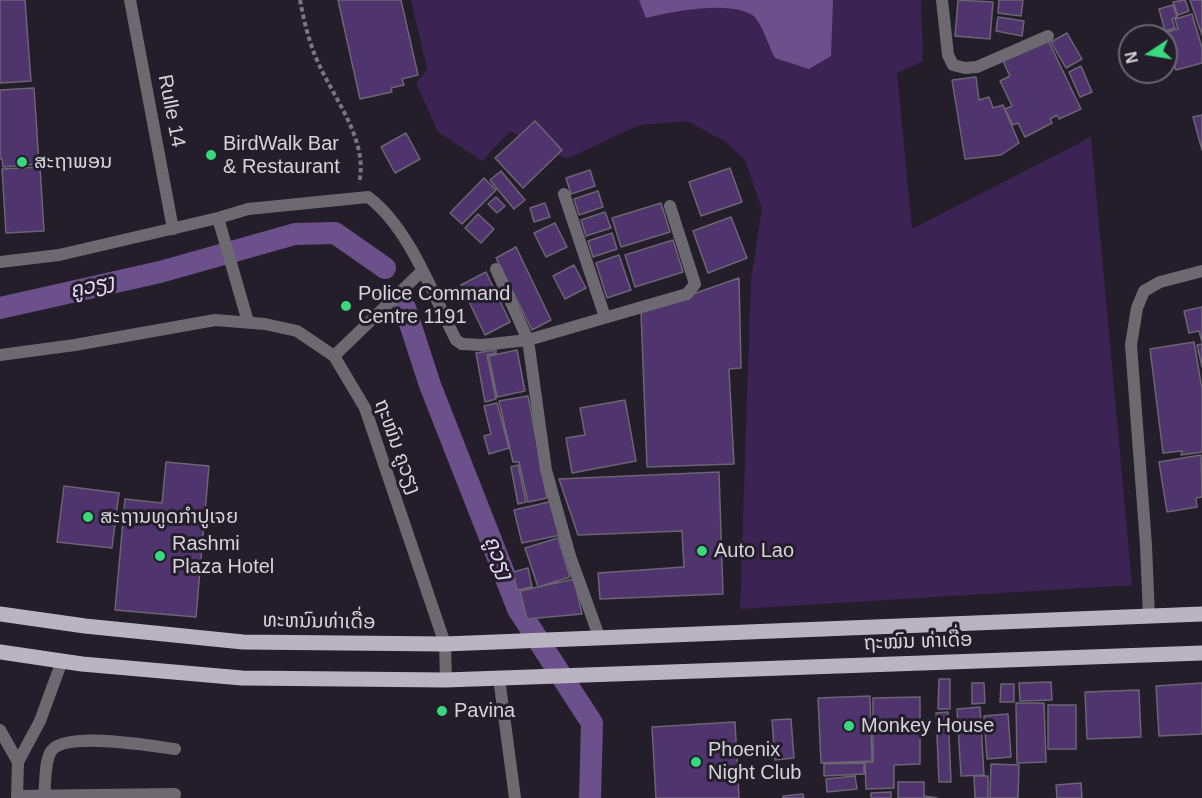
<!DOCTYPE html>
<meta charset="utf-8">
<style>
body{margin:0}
#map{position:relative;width:1202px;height:798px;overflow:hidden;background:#231e2a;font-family:Helvetica,sans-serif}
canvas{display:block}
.north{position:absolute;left:1118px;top:24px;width:60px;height:60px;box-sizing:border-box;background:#231e2a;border:2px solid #6b6671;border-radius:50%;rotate:258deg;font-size:16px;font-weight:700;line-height:24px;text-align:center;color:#d6d3db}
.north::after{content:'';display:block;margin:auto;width:21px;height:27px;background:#39d87f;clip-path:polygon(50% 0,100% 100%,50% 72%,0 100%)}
</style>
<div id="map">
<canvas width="1202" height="798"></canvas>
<div class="north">N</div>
</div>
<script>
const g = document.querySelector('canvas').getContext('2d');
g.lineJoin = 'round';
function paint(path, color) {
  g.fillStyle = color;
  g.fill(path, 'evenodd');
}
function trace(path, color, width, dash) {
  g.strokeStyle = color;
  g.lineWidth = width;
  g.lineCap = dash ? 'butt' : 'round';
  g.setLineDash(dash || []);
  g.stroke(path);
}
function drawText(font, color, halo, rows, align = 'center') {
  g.font = font + ' Helvetica,"Noto Sans Lao",sans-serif';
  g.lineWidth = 6;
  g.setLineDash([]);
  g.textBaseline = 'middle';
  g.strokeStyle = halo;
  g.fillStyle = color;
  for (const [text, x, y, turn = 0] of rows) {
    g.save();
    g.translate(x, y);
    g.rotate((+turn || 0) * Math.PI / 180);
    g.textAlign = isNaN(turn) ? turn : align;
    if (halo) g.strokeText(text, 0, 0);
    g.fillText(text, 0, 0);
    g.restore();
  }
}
paint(new Path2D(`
 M411,0H921L923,61L897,73L912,229L1091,137L1132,585L740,609L751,279L762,209L745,160L726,142L687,121L639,125L567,159L510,131L482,161L438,132L416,83L427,69Z`), '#3b2454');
paint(new Path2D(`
 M639,0H833L831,56L809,69L775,58C768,45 763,26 754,16C730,0 675,11 646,18Z`), '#6b508c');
trace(new Path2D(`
 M0,308L160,272L295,234L335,233L385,268
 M405,308L430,385L518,609L592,723L590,798`), '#6b508c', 22);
const building = new Path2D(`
 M0,0H25L31,81L0,83Z
 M338,0H401L418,75L402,79L404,85L391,88L392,92L360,99Z
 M958,0L993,2L990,39L955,36Z
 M999,0H1023L1021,16L998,13Z
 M1185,0L1189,11L1178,15L1173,2Z
 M1190,0H1202V35Z
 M1173,5L1177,17L1172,19L1175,28L1165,31L1159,9Z
 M1192,14L1202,48V63L1176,70L1164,33L1178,29L1175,19Z
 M998,17L1024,21L1022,36L996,31Z
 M1067,33L1082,59L1066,68L1051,42Z
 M1048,40L1081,109L1059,119L1057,115L1050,119L1052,123L1025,137L1018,123L1013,125L1005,109L1012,106L1000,81L1010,76L1003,61Z
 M1081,66L1092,92L1080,97L1069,72Z
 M976,77L979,100L989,97L993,108L1003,105L1019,143L1001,155L965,159L952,80Z
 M34,88L39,164L3,167L2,159H0V90Z
 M1202,115V150L1193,117Z
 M535,121L562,150L523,188L495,158Z
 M406,133L420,159L395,173L381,147Z
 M40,167L44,231L6,233L2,169Z
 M730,168L742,202L701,216L689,182Z
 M590,170L595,186L571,194L566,178Z
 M501,171L525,200L514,209L490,180Z
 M484,178L496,190L462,224L450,213Z
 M598,191L603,207L579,215L574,199Z
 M496,197L505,206L497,213L488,204Z
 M545,203L550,217L534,222L530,208Z
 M661,203L670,232L621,247L612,218Z
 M605,212L611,228L586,236L581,220Z
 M478,214L494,229L481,243L465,228Z
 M731,217L747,258L708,273L693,231Z
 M555,223L567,247L546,257L534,233Z
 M612,233L617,249L593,257L588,241Z
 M673,240L683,272L635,287L625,255Z
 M516,247L551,320L532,330L496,258Z
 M619,255L631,290L607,298L596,263Z
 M574,265L586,288L565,299L553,276Z
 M486,272L510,322L485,335L461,285Z
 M739,278L741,368L729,369L734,464L647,467L641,312Z
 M1202,307V342L1199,331L1189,333L1184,311Z
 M1194,342L1202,389V452L1181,455L1182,451L1163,453L1150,349Z
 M1202,344V367L1197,345Z
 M496,350V353L487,355L496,399L485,402L476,353Z
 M517,350L525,391L497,397L489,356Z
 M528,396L547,498L528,502L519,462H513L499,401Z
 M625,400L636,461L572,473L566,438L585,435L580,408Z
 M497,403L509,448L489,454L484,436L491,434L484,406Z
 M1201,455L1202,497L1196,498L1197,507L1167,512L1159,462Z
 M166,462L209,466L196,617L115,610L125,499L162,503Z
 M518,465L526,502L518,504L511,467Z
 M719,472L723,594L600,599L598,573L684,567L682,531L578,535L559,479Z
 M64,486L119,493L112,548L57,542Z
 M553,501L561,535L522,543L514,510Z
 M558,538L570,577L538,587L525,548Z
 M528,568L532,587L517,590L513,572Z
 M574,579L582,614L527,619L520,591Z
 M939,679H950V709H938Z
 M1051,682L1052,700L1020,701L1019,683Z
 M972,683H984L985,703L972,704Z
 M1202,683V734L1159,736L1156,686Z
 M1001,684H1014V702H1000Z
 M1139,690L1141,737L1087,739L1085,692Z
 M870,696L872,761L821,763L818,698Z
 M920,697V764L894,765V788L866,789L865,762H873V698Z
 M1016,703H1044L1046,762L1017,763Z
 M1048,705H1076V749H1048Z
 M980,707L984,775L961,776L957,709Z
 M948,712L951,782H939L936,713Z
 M1008,714L1011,757L987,759L984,716Z
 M791,719L794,758L775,760L772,720Z
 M735,722L739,798H656L652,727Z
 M864,763V774L824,776V764Z
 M991,764L1019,765L1018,798H990Z
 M855,776L857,789L827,792L826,779Z
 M974,776H988V798H975Z
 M898,782H924V796L937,798H898Z
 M1081,783L1082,798H1057L1056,785Z
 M891,792V798H871V793Z
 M803,794L804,798H783V796Z`);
paint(building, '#4f346e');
trace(building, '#6b6574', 1.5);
trace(new Path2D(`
 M300,0C303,16 307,34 313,50C327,91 370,137 359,183`), '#7a7680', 4, [4.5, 3]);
trace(new Path2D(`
 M130,0L173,229
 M942,0L948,55L953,65L965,68L977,67L1048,36
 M564,194L605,317
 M496,269L528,340L546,470L570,556L600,639
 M462,344L482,345L528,340L687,294L695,284L670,206
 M1149,617L1146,545L1131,345L1137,308L1144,291L1160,282L1202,271
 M499,678L515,798
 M0,730L18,762L17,798
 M18,762L40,721L62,661
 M44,795C46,783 44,760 52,750C68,731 152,746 175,749
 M17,796L175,794L174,798`), '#6c6a70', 12);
trace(new Path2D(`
 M218,218L248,322
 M0,262L59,255L218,218L248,209L368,197C409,227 433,295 456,340L462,344
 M334,356L421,272`), '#6c6a70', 12);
trace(new Path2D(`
 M0,355L75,345L215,320L265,324L297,331L334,356L365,408L445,644L446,680`), '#6c6a70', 12);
trace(new Path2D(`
 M0,614L85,626L243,642L445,644L1202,614
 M0,652L82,664L242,678L446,680L1202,653`), '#bab4c2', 15);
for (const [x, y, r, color] of [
 [211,155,6,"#39d87f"],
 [22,162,6,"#39d87f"],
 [346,306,6,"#39d87f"],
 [88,517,6,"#39d87f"],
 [702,551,6,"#39d87f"],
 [160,556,6,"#39d87f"],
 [442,711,6,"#39d87f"],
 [849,726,6,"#39d87f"],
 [696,762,6,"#39d87f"]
]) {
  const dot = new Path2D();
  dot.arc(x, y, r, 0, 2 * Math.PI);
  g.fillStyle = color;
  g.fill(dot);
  trace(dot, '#231e2a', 2);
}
drawText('20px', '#d6d3db', '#231e2a', [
 ["Rulle 14",171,111,79],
 ["ຖະໜົນ ຄູວຽງ",397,447,70],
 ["ທະຫນົນທ່າເດື່ອ",319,622,1],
 ["ຖະໝົນ ທ່າເດື່ອ",918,642,-2]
]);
drawText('20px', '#d6d3db', '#231e2a', [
 ["BirdWalk Bar",223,144],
 ["& Restaurant",223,167],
 ["ສະຖາພອນ",34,162],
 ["Police Command",358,294],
 ["Centre 1191",358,317],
 ["ສະຖານທູດກຳປູເຈຍ",100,517],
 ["Rashmi",172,544],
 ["Plaza Hotel",172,567],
 ["Auto Lao",714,551],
 ["Pavina",454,711],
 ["Monkey House",861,726],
 ["Phoenix",708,750],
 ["Night Club",708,773]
], 'left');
drawText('italic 21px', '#e9dafe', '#231e2a', [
 ["ຄູວຽງ",92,287,-13],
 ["ຄູວຽງ",498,558,68]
]);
</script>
